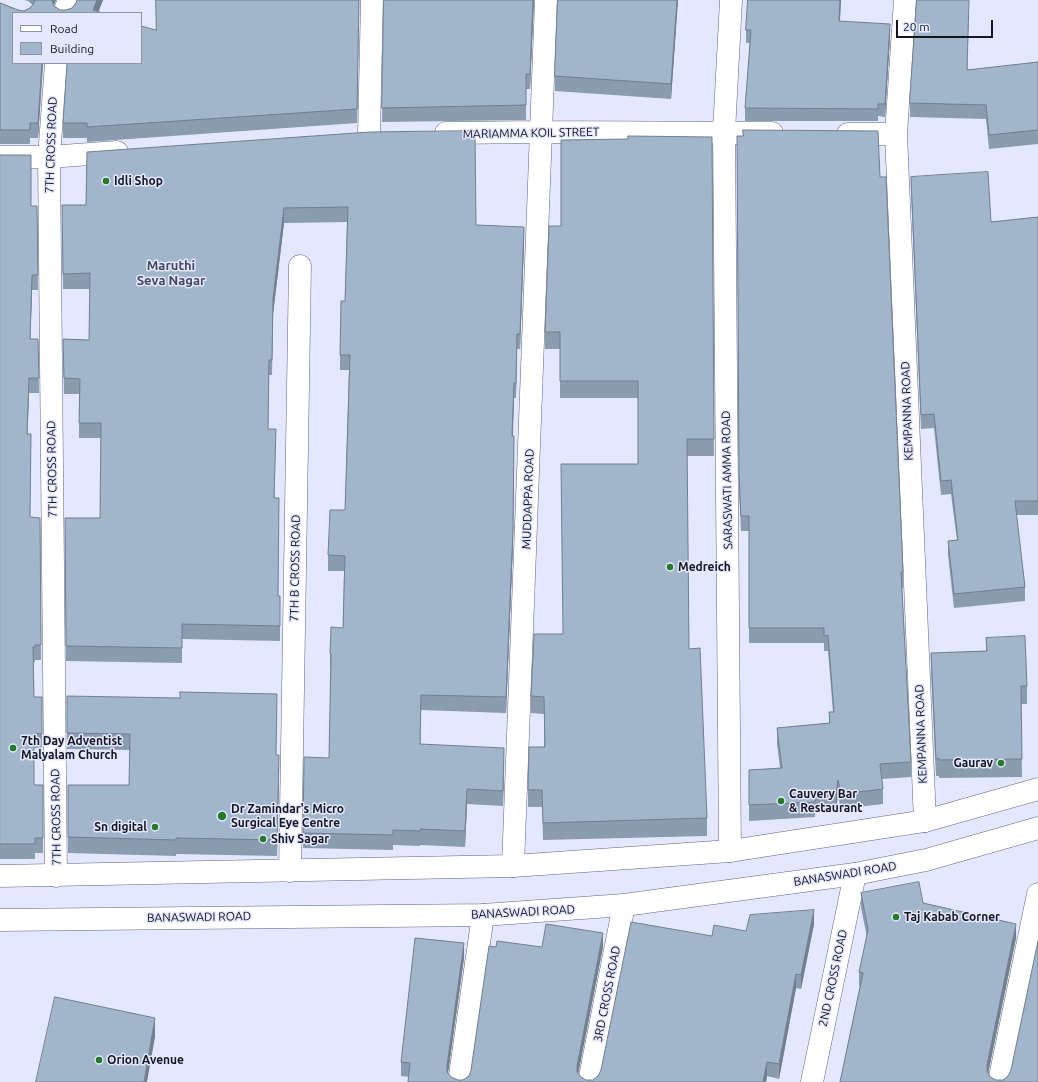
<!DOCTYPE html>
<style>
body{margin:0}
#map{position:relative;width:1038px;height:1082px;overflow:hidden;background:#e4e8ff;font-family:Ubuntu,sans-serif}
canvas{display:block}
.legend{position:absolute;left:12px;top:12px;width:130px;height:52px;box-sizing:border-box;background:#e4e8ff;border:1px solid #9194a5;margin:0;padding:5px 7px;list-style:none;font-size:12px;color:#14151f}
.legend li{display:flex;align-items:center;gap:8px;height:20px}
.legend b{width:20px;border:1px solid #9194a5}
.scale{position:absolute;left:896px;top:20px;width:97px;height:18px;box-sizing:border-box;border:2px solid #14151f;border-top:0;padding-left:5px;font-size:12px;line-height:14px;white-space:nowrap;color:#14151f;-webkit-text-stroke:3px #e4e8ff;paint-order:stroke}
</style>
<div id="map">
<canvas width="1038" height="1082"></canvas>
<ul class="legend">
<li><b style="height:5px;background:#fff"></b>Road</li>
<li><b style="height:11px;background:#a1b5cb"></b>Building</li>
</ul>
<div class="scale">20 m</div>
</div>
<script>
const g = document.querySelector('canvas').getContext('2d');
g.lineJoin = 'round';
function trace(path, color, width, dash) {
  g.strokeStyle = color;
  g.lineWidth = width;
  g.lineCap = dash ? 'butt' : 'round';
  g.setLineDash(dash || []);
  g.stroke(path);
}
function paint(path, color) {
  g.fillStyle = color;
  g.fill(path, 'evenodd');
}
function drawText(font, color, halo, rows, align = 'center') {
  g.font = font + ' Ubuntu,sans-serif';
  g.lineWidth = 3;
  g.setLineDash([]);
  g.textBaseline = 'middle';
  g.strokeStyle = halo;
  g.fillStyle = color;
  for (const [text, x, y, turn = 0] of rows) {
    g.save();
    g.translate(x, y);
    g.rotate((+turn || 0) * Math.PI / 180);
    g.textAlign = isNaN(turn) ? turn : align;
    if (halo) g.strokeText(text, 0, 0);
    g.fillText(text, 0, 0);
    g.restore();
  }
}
const minor = new Path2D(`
 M905,0L896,134L925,821
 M64,13L69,0
 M56,63L49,157L56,876
 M446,133L542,132L772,133
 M848,134H896
 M369,135L372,0
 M0,157H49L117,152
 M730,851L724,132L731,0
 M513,866L546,0
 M290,871L300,266
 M459,1082L483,915
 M589,1082L624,905
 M812,1082L855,874
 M999,1082L1038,894`);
const major = new Path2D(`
 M0,876L513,866L730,851L925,821L1038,789
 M0,920L483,915L624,905L855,874L926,860L1038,828`);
trace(minor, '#60647d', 23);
trace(major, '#60647d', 23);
trace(minor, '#fff', 22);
trace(major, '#fff', 22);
paint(new Path2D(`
 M24,0H56L54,5V6L60,10H66L72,8L76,3L77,0H103L98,11L13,13L43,63L38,138H30V144H0V3L18,10L24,11L30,8L33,5L28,1Z
 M359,0L357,123L87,142V138H63V123L156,30Z
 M384,0H534L530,89H526V120L382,122Z
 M678,0L671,99L555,91V76Z
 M748,0H841L840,21L890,37L885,117L878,116V121H745V108L750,43H746V30Z
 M1038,62V144L989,149L986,119L910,117V103L968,70Z
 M737,136L880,177L903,572V588H902L911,762V777L882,779L883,789V804L841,809L838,796L836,809L815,812V817L749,821V770L780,768L777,744V728L829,723V712H833L828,651H824V643H749V531H741L739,490Z
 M712,137L714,456H687L689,649L707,818V836L543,840L542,807H528V790L544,747V714L531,713V696L563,634L638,464V398H560V349H545V332L561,226L628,139Z
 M87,152L476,225L524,242L520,349H517L516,398H514L513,436L514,451L513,544L506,713L421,710L420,744L504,763L503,806L467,804L465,847L420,845V846L393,845V850L303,848V833L329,758L331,669H330V654L343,628L344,571H328V555L345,510L349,370H340V355L345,301L347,222L284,223L273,314L272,375H269L268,429L275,498L278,596H280V641L182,639V663L66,661L65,518H100L101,438H79V394H64L63,339L89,340L90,289H63L62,205H86Z
 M0,155L31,206H37L38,290H32L30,339H38L39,393H29L27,434L30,517L40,518L41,660H35V662H34V697H42V748H34V784L35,785H43V853H35V859H0Z
 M911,177L991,222L1038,217V515H1016L1025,587V601L954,608L948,555V541L957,540L951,494L941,495L934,428L921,429L911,191Z
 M986,638L1027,686V704H1021L1022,777L939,778V776H936L931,671V653L986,651Z
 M67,696L277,755L279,771L277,856L176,854V856L68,853V785H129L130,750L67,749Z
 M861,893L923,903L1016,938L988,1073L990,1077L996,1080L1038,1082H840L860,986H859V972L867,937L861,908Z
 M814,924L801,989L796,988L779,1079L767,1076L766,1082H408L409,1077L401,1076V1062L464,958L448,1073L451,1077L458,1080H463L469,1076L471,1070L542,947H603L578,1073L581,1077L586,1080H593L598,1076L712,936L746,931Z`), '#8a9caf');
paint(new Path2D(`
 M52,0H56L52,9Z
 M97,0H103L98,13L93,10Z
 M359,0L357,123V109Z
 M533,0H534L530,89V74Z
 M677,0H678L671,99V84Z
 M840,0H841L839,34V21Z
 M969,0L967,84V70Z
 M890,24V37L885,117V104Z
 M42,63H43L38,138V123Z
 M284,208V223L273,314L272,375L273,299Z
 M524,227V242L520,349V334Z
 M32,275V290L30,354V339Z
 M517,334V349L516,398V383Z
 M29,378V393L27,448V434Z
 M514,383V398L512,451V436Z
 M514,451L513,544L506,713V697Z
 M421,695V710L420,760V744Z
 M504,748V763L503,806V791Z
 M279,755V771L277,856V840Z
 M838,780V796L836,809V794Z
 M467,789V804L465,847V831Z
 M814,910V924L801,989V975Z
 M1016,924V938L987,1079V1065Z
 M603,933V947L577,1080V1066Z
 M464,943V958L447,1080V1066Z
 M796,974V988L779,1079V1064Z
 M155,1018V1037L147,1082H144Z
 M767,1062V1076L766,1082H763Z`), '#717f8e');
const building = new Path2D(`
 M35,0H52L54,6L60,10H66L72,8L76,3L77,0H97L93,10L103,13H13V63H42L38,123H30V130H0V3L18,10L24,11L30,8L34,3Z
 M156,0H359L357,109L87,127V123H63L67,63H141V26L156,30Z
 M384,0H533L530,74H526V105L382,108Z
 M558,0H677L671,84L555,76Z
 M748,0H840L839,21L890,24L885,104H878V109L745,108L751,30H746Z
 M917,0H969L967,70L1038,62V130L989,135L986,105L910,103Z
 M743,130L878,131L880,177H886L903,572H901L911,762L880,764L883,789L841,794L838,780L836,794L815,797V802L749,805V770L782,768L777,728L830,723L829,712H834L828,635L824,636V628H749V516H741L739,475L737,136H743Z
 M475,131L476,225L524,227L520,334H517L516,383H514L512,436H514L513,529L506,697L421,695L420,744L504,748L503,791L467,789L465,831L420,829V831L393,830V835L303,833L304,757L329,758L331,654H330L331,627L343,628L345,556L328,555L330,510H345L350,355H340L341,301H345L348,207L284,208L273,299L272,360H269L268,429H276L274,498H279L278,596H280V626L182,624V648L66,646L65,518H100L101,423H79L80,379L64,378L63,339L89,340L90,273L63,274L62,205H86L87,152L370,132Z
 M628,136L712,137L714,439H687L689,649L700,648L707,818L543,823L542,790H528L529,747H545L544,697L531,696L534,634H563L561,464H638V381H560V332H545L549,226H561V140L628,139Z
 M0,155H31V206H37L38,275H32L30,339H38L39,378H29L27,434H31L30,517L40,518L41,645H35V647H33L34,697H42V734L34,733V784L35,785H43V838H35V844H0Z
 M988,172L991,222L1038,217V501H1015L1025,587L954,594L948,541L958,540L951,480L941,481L934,414L921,415L911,177Z
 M1025,636L1027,686H1021L1022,759L939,760V758L936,759L931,653L987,651L986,638Z
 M180,692L277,694L276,755H279L277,840L176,838V840L68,837V785H129L130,734L67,733V696L180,698Z
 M919,882L923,903L1016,924L987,1065V1071L990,1077L996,1080H1003L1008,1076L1011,1070L1038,941V1082H840L863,973L859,972L868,930L861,893Z
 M814,910L801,975L796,974L779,1064L767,1062L763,1082H408L410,1063L401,1062L415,938L464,943L447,1066V1072L451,1077L458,1080H463L469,1076L471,1070L489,946L496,947L497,941L542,947L546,924L603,933L577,1066V1072L581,1077L586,1080H593L598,1076L601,1070L631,922L712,936L714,925L746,931L750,915Z
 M55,997L155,1018L144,1082H36Z`);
paint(building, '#a1b5cb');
trace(building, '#717f8e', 1);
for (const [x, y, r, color] of [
 [106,181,4,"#267b27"],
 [670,567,4,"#267b27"],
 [13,748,4,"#267b27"],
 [1001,763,4,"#267b27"],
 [781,801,4,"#267b27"],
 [222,816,5,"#267b27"],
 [155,827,4,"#267b27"],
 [263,839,4,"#267b27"],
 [896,917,4,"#267b27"],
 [99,1060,4,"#267b27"]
]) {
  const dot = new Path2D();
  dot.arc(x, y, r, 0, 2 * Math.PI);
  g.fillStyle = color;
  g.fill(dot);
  trace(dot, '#e4e8ff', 1.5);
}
drawText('12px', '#14151f', '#e4e8ff', [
 ["MARIAMMA KOIL STREET",531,133,-1],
 ["7TH CROSS ROAD",51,145,-88],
 ["KEMPANNA ROAD",907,411,-92],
 ["7TH CROSS ROAD",52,469,-91],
 ["SARASWATI AMMA ROAD",727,480,-91],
 ["MUDDAPPA ROAD",528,499,-88],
 ["7TH B CROSS ROAD",295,568,-89],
 ["KEMPANNA ROAD",921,734,-92],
 ["7TH CROSS ROAD",56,817,-91],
 ["BANASWADI ROAD",845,874,-9],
 ["BANASWADI ROAD",523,912,-3],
 ["BANASWADI ROAD",199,917,-1],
 ["2ND CROSS ROAD",833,978,-78],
 ["3RD CROSS ROAD",607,994,-79]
]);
drawText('bold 12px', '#14151f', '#e4e8ff', [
 ["Idli Shop",114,181],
 ["Medreich",678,567],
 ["7th Day Adventist",21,741],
 ["Malyalam Church",21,755],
 ["Gaurav",993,763,"right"],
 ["Cauvery Bar",789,794],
 ["& Restaurant",789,808],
 ["Dr Zamindar's Micro",231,809],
 ["Surgical Eye Centre",231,823],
 ["Sn digital",147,827,"right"],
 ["Shiv Sagar",271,839],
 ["Taj Kabab Corner",904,917],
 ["Orion Avenue",107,1060]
], 'left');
drawText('bold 13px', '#44475e', '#e4e8ff', [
 ["Maruthi",171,266],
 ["Seva Nagar",171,281]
]);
</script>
